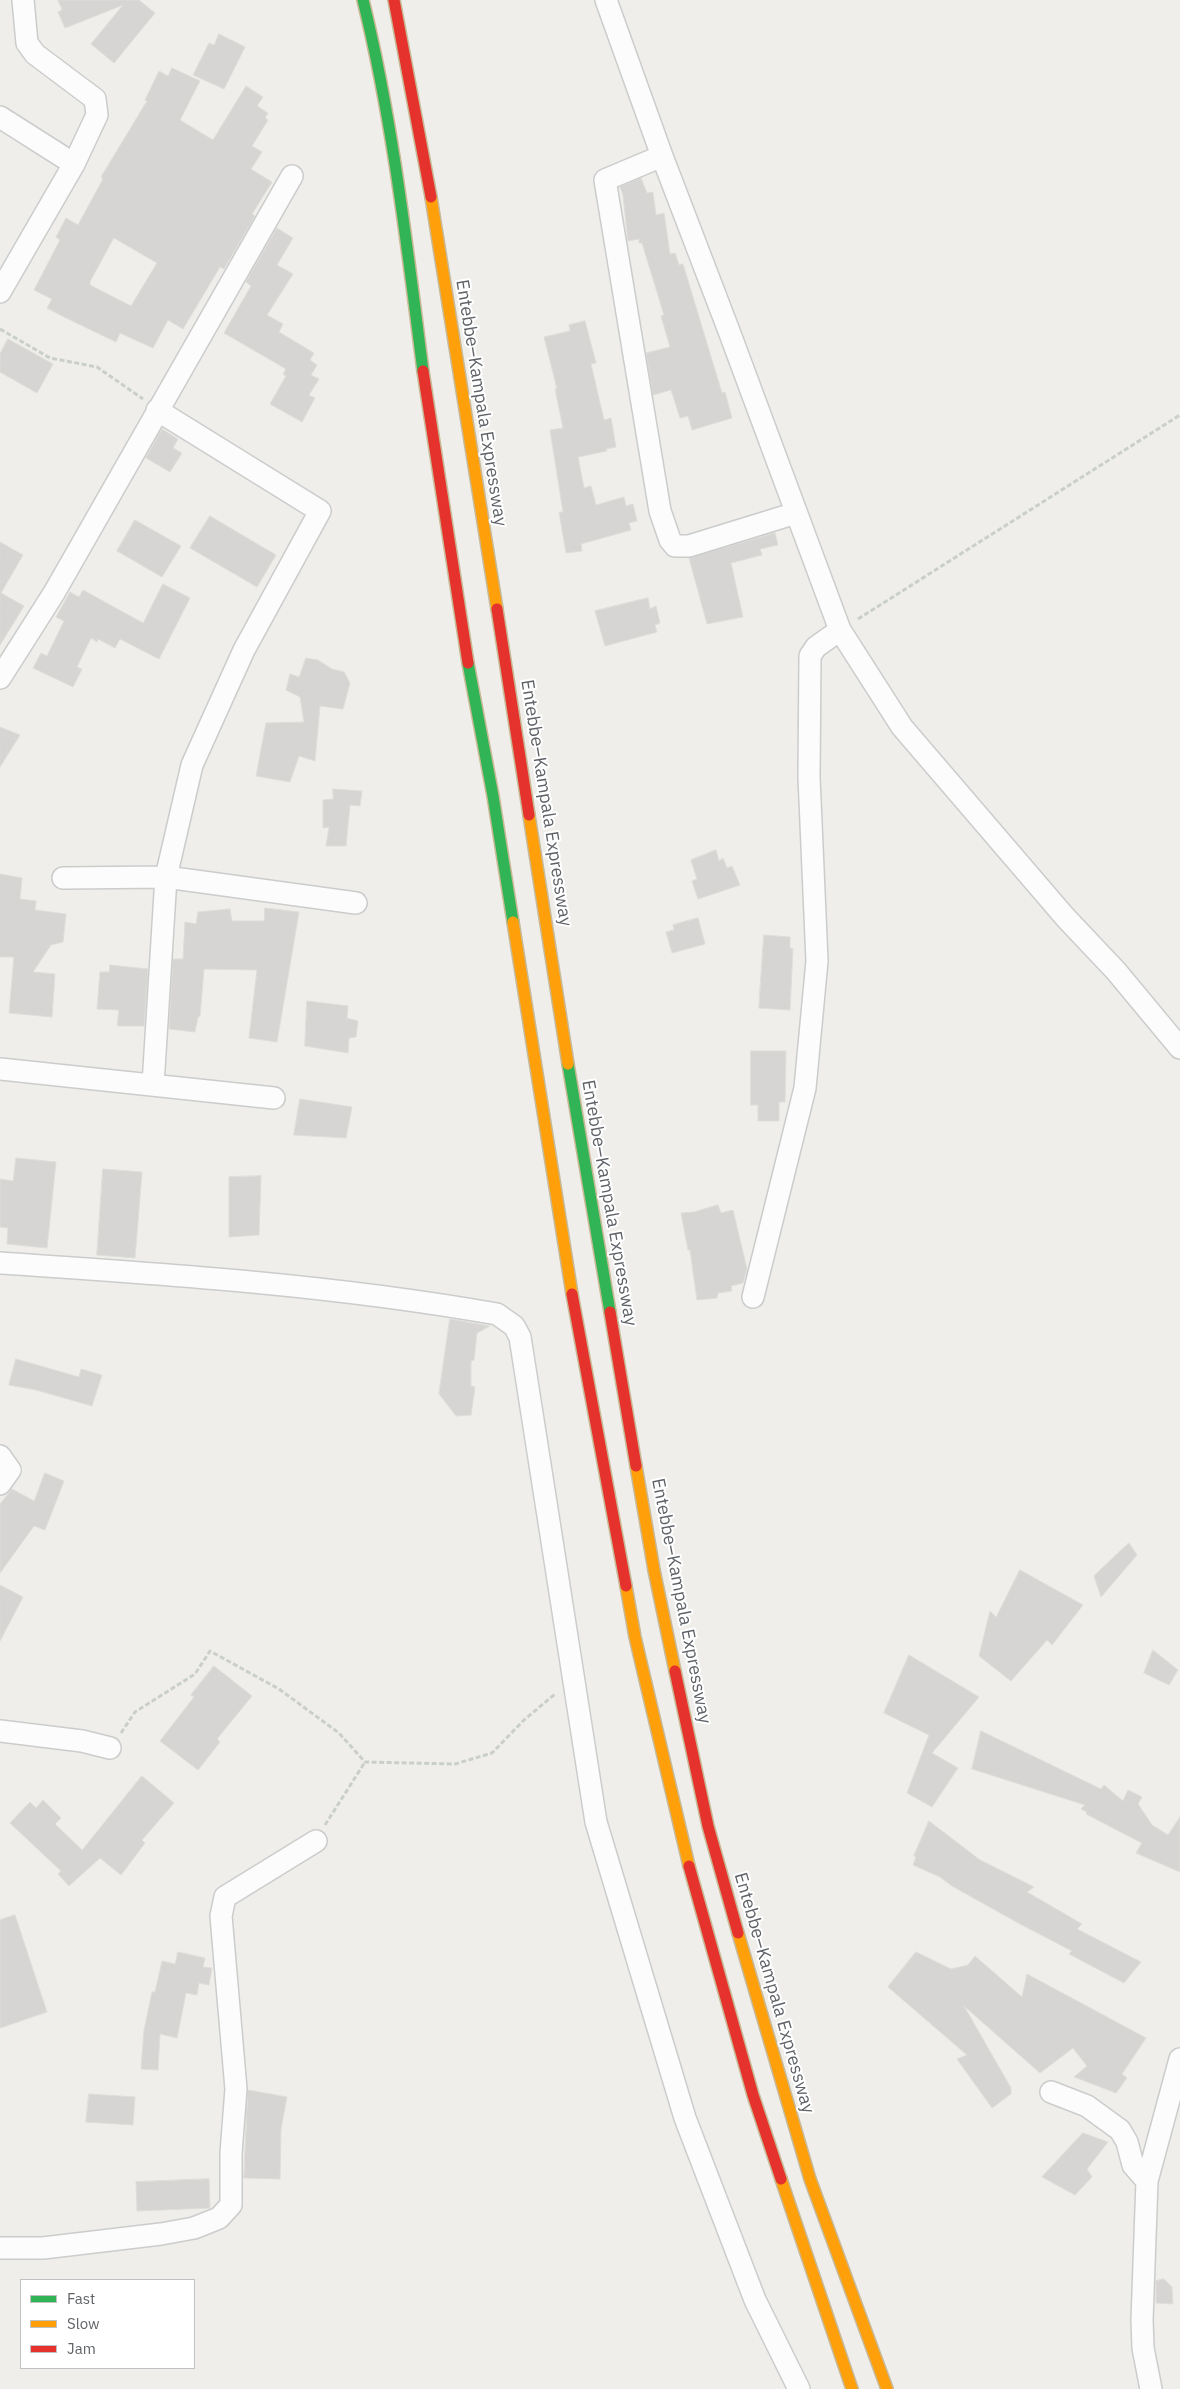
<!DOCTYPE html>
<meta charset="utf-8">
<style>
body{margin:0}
#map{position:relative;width:1180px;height:2389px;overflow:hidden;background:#efeeea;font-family:"IBM Plex Sans",sans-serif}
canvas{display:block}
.legend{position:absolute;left:20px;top:2279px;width:175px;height:90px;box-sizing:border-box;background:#fff;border:1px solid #bfc1c3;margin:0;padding:6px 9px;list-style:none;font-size:15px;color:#5f6368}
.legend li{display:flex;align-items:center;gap:10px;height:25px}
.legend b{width:25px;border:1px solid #bfc1c3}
</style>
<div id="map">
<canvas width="1180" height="2389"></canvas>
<ul class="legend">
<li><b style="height:6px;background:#30b455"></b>Fast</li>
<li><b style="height:6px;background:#ff9f0a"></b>Slow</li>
<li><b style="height:6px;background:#e5322d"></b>Jam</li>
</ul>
</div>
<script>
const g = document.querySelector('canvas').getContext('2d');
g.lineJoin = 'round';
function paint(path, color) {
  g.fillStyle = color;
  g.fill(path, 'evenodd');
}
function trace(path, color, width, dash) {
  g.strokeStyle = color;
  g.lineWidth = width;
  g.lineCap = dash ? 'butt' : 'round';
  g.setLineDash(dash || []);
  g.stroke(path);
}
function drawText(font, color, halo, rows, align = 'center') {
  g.font = font + ' "IBM Plex Sans",sans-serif';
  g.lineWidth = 4;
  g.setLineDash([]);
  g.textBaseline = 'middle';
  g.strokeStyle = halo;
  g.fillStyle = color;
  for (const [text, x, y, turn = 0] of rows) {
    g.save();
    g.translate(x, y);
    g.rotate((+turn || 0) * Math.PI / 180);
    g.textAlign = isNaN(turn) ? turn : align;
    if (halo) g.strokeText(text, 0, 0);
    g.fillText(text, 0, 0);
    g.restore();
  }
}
const building = new Path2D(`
 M58,0H139L155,13L114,63L91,44L123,5L65,28L58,12L62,10Z
 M219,34L245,47L224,89L193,75L209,43L214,45Z
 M172,68L200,81L180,120L213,140L246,86L263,97L257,106L268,113L265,118L268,120L252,146L262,152L251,169L272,182L252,214L255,216L224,269L220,267L183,329L168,320L153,348L120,333L116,342L62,316L47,308L52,299L34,290L60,240L56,237L66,218L78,225L103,179L101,177L147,101L145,100L159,71L168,76ZM114,238L157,263L131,306L90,285V282Z
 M641,178L647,193L653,192L656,215L664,213L670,254L675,253L679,265L683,264L722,393L725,392L732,418L692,430L688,416L680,418L671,390L653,395L646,353L670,347L661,316L664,315L642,243H639V239L628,241L623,195L620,187Z
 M277,228L293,238L277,265L293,274L267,315L283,324L279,332L314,353L310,360L317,365L311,375L319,379L309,395L315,398L302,422L270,404L286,376L283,374L286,369L224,333L251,286L246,282Z
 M585,321L596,363L591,364L604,420L611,418L616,447L606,449L607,451L578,457L584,488L591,486L596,505L624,497L626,506L633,504L637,521L629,523L631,530L581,544L582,551L566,553L559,512H563L550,430L563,428L555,389H557L544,337L570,331L569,325Z
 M8,339L53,364L37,393L0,372V354Z
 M162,429L178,439L173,448L182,453L170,472L146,458Z
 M210,516L276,555L257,587L190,548Z
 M135,520L181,546L162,577L117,551Z
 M775,533L778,545L760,549L762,555L731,563L743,617L707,624L689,558Z
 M0,542L23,555L1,593L24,606L0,645Z
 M163,584L190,598L159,659L120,639L115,648L98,639L97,642L91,638L77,667L82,669L73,687L33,668L41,653L47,656L64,621L56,617L70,592L79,597L83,590L143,623Z
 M648,598L650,609L656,606L660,623L655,625L657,632L605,646L595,611Z
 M306,658L318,660L332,669L344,672L350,683L343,709L320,706L315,761L299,756L290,782L256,776L266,723L304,722L300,697L286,690L290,674L299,677Z
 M0,727L20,735L0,767Z
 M333,789L362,791L360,806L350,805L346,846H326L329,827L323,828V800L333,799Z
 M716,850L719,861L723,858L727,868L732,866L740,885L698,899L692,881L697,879L691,860Z
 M0,874L22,878L20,899L36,901L35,910L66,914L63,942L51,945L33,972L55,974L52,1017L9,1013L14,957H0Z
 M265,908L299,912L277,1042L249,1038L257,970L204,969L200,1016L198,1017L195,1032L169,1029L173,959H183L185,922L196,924L198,912L230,909L232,921H264Z
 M698,918L705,944L672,953L666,932L674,930L673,925Z
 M764,935L790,937V948L793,949L790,1010L759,1008Z
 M110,965L148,969L144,1026H117L119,1010L97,1009L100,972H109Z
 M307,1001L348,1006L347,1018L358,1021L356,1037L349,1038L348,1053L305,1046Z
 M751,1051H786L785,1102H779V1121H758V1105H751Z
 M300,1099L352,1107L346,1138L294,1135Z
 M16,1158L56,1162L47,1248L7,1244L8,1228L0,1227V1179L13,1181Z
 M103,1169L142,1172L135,1258L97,1255Z
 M261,1176L259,1235L229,1237V1177Z
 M718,1205L721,1213L733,1210L747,1269L743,1283L731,1286L732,1291L718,1293L717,1298L697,1300L690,1250H688L681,1213L694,1212Z
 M450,1319L490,1326L477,1333L474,1360L471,1361V1386L475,1387L471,1415L456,1416L439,1394Z
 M16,1359L79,1377L81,1369L102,1375L92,1406L36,1390L9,1385Z
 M45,1473L64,1481L45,1530L34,1526L0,1573V1504L12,1489L34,1501Z
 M1129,1543L1137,1555L1101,1597L1094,1576Z
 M1020,1570L1083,1605L1052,1645L1047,1640L1011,1681L979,1656L990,1611L996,1617Z
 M0,1585L23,1597L0,1641Z
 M1153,1650L1178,1670L1169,1685L1144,1673Z
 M909,1655L979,1697L932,1753L958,1768L932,1807L907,1793L929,1735L884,1713Z
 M214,1666L252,1696L217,1739L220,1742L198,1770L160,1741L194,1697L191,1695Z
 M981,1731L1101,1789L1104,1785L1123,1801L1128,1790L1142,1797L1138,1804L1152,1825L1168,1835L1180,1817V1872L1136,1853L1142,1843L1086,1814L1087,1812L1081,1809L1085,1805L972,1769Z
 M142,1776L174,1803L142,1840L145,1843L121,1875L100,1858L69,1886L58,1874L61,1871L10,1823L30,1802L36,1808L43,1800L61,1818L55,1824L82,1850Z
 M929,1821L980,1860L1034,1887L1027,1892L1082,1924L1077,1929L1141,1962L1124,1983L1069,1954L1072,1951L1020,1924L952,1886L940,1877L913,1865L916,1857L914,1856Z
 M15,1915L47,2012L0,2028V1920Z
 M178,1952L205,1958L203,1967L212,1968L209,1985L199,1983L197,1995L186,1993L177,2038L160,2034L158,2070L141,2069L144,2030L152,1992H155L162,1961L175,1964Z
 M916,1952L951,1969L968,1965L975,1956L1022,1997L1027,1974L1146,2038L1122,2074L1127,2078L1116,2093L1074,2077L1087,2066L1073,2048L1040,2073L964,2006L1011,2088V2094L992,2108L957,2059L967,2055L888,1987Z
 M248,2090L287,2097L281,2129L280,2179L244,2178Z
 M89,2094L135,2097L133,2125L86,2122Z
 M1083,2133L1108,2142L1087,2169L1092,2177L1075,2195L1042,2177Z
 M209,2179L210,2208L137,2211L136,2182Z
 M1164,2279L1172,2287L1173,2304L1156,2303V2281Z`);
paint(building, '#d6d5d3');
trace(building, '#deddd9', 1);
const street = new Path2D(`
 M606,0L662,156L729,331L840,630L902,727L1065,917L1116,971L1180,1048
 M0,117L74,164
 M662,156L605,180L660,511L670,540L675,546H689L796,513
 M0,292L74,164L97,115L95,99L35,54L27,43L23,0
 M0,678L54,593L292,176
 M63,878L166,877L356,903
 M0,1069L274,1098
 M153,1085L166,877L192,765L244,650L320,511L157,410
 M0,1263C166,1274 333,1285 497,1314L514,1326L520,1337L596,1822L685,2118L755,2300L799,2389
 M753,1297L805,1088L817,961L809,777L810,656L816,647L840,630
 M0,1456L10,1470L0,1484
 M0,1731L82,1741L110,1748
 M1051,2092L1087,2106L1120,2130L1127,2142L1133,2165L1147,2181
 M0,2248H43L161,2234L194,2228L219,2218L231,2205V2153L236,2089L221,1916L225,1897L316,1841
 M1151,2389L1143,2348L1142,2320L1147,2181L1180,2059`);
const fast = new Path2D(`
 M363,0C393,122 407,247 423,371
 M468,663L493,796L513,922
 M568,1064L610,1312`);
const slow = new Path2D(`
 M431,197L497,609
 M529,815L568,1064
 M513,922L572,1294
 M636,1466L654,1570L675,1671
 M626,1586L635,1637L689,1866
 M738,1933L810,2179L887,2389
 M781,2179L852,2389`);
const jam = new Path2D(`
 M394,0L431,197
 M423,371L468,663
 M497,609L529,815
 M572,1294L626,1586
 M610,1312L636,1466
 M675,1671L708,1826L738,1933
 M689,1866L753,2095L781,2179`);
trace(street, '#cbcccc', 24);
trace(fast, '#c8b996', 14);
trace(slow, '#c8b996', 14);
trace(jam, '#c8b996', 14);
trace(new Path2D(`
 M0,329L50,358L97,367L143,399
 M858,619L1180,415
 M121,1733L135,1712L195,1674L210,1651L279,1689L339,1733L365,1762L455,1764L492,1753L524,1720L555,1694
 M325,1825L365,1762`), '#cacfcc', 3, [5, 2.5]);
trace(street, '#fdfcfc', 21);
trace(fast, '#30b455', 11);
trace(slow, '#ff9f0a', 11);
trace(jam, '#e5322d', 11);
drawText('18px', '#5f6368', '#fff', [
 ["Entebbe–Kampala Expressway",481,403,81],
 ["Entebbe–Kampala Expressway",546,803,81],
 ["Entebbe–Kampala Expressway",609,1203,80],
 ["Entebbe–Kampala Expressway",681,1601,79],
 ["Entebbe–Kampala Expressway",774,1993,74]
]);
</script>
